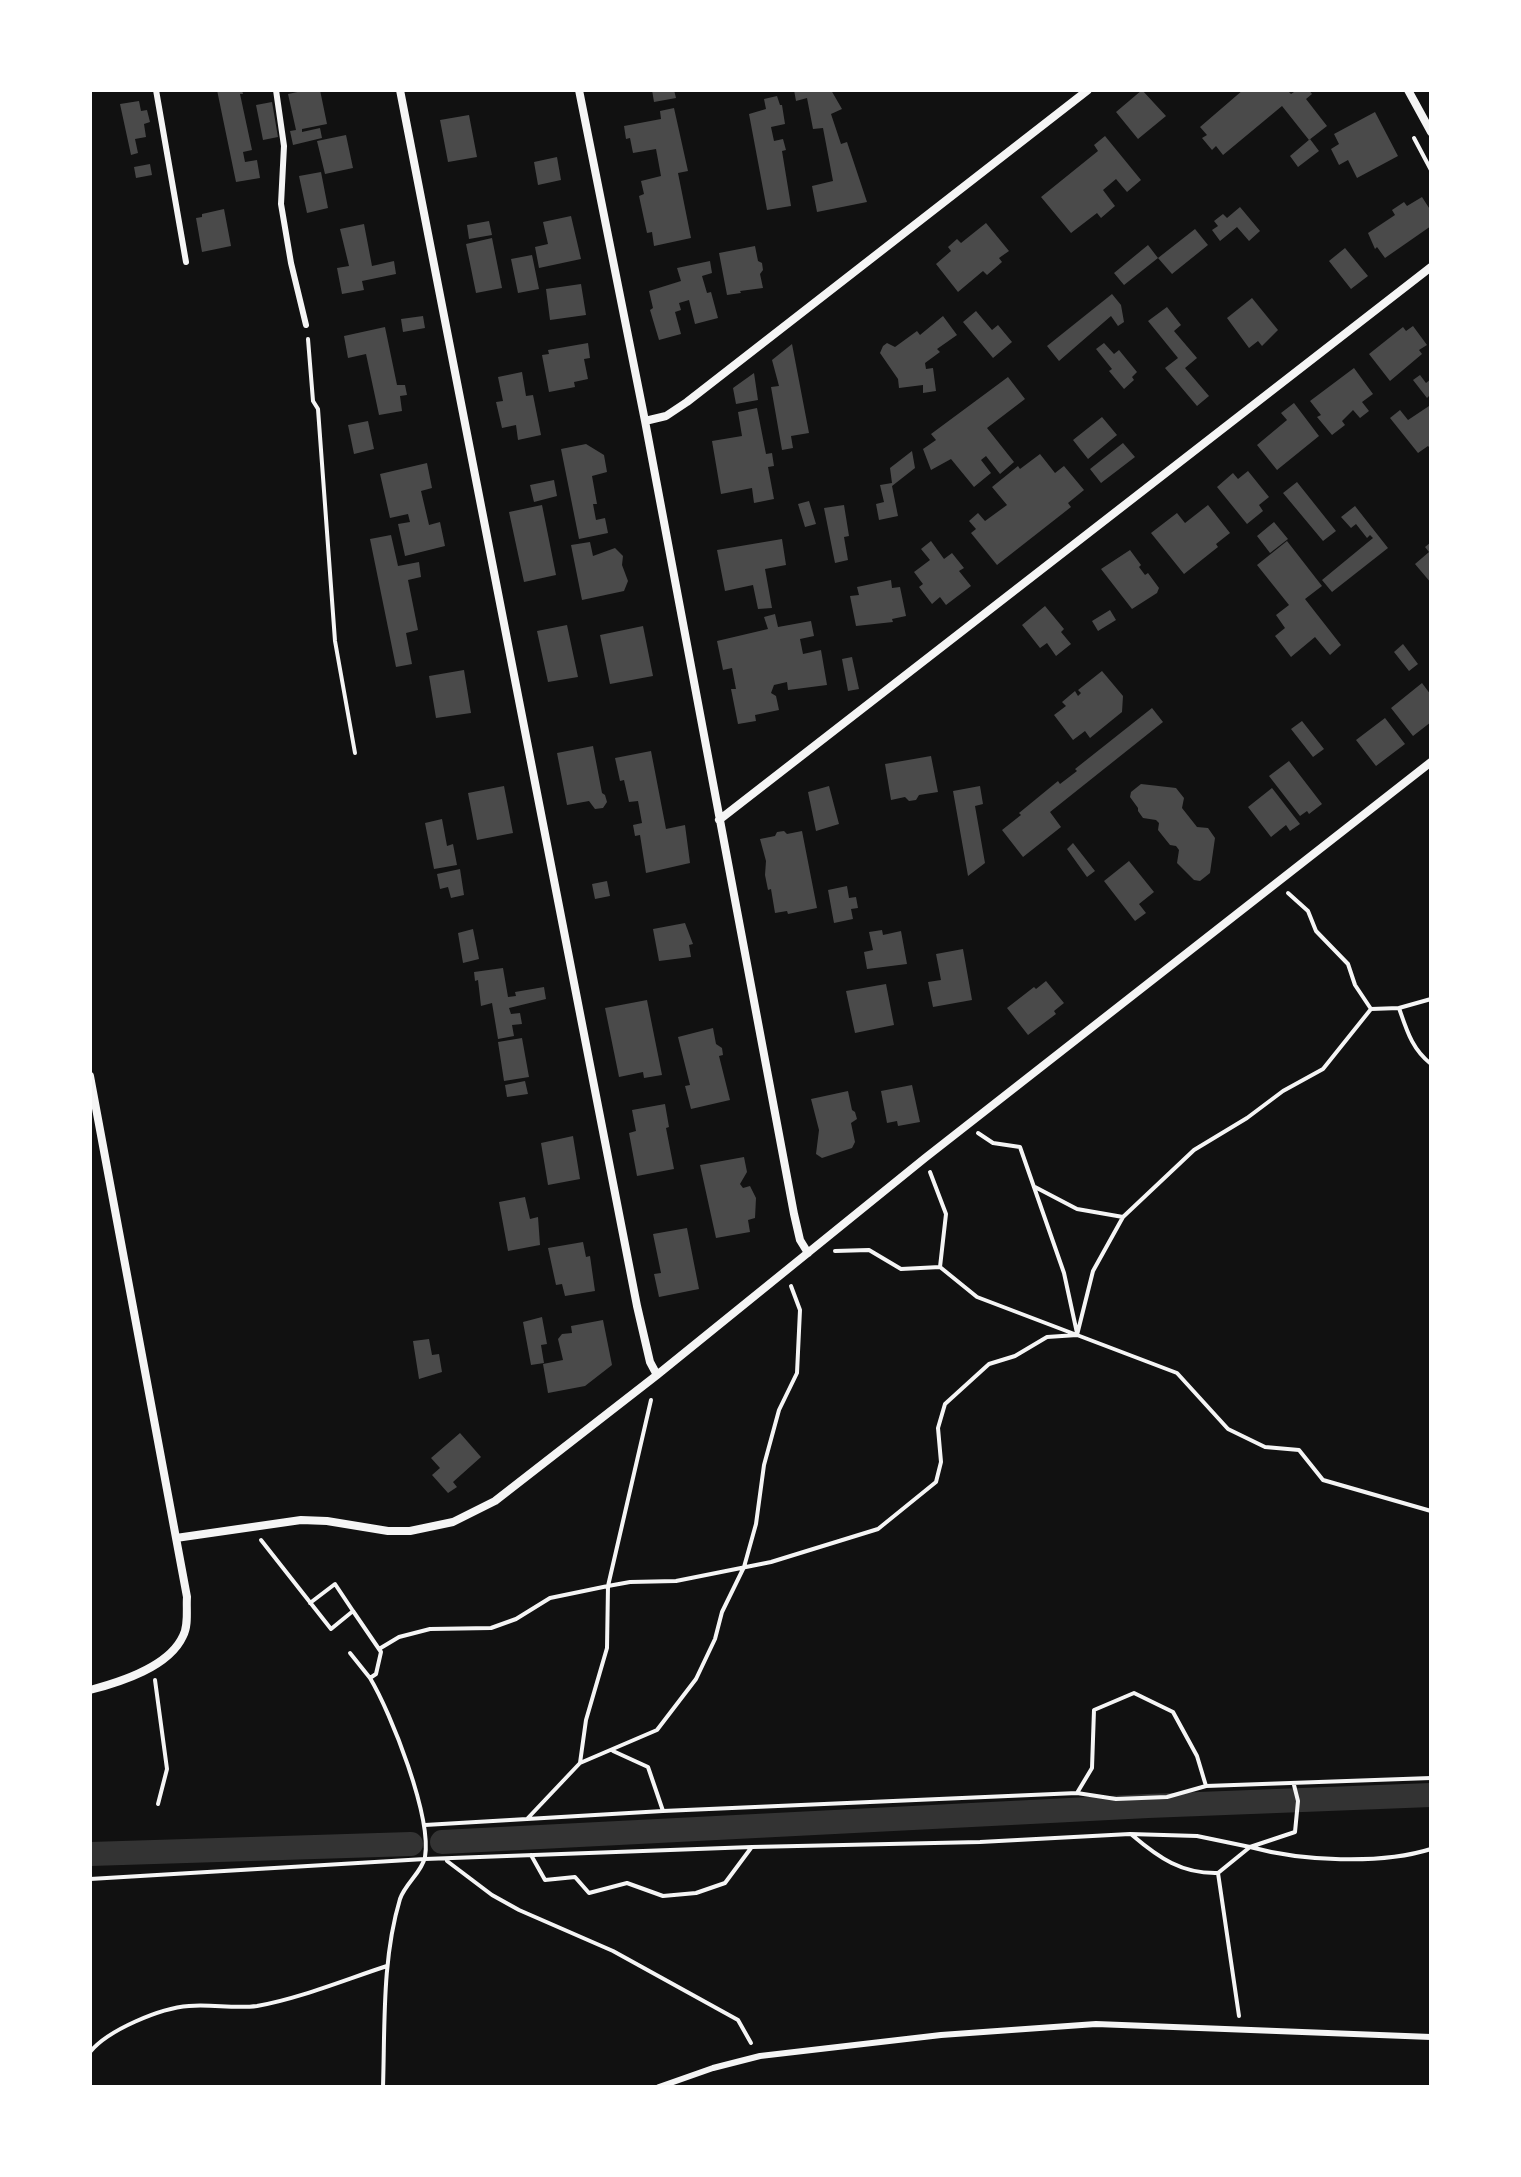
<!DOCTYPE html>
<style>
body{margin:0}
#map{position:relative;width:1521px;height:2177px;overflow:hidden;background:#111;font-family:"Nunito Sans",sans-serif}
canvas{display:block}
.frame{position:absolute;inset:0;border:92px solid #fff;pointer-events:none}
</style>
<div id="map">
<canvas width="1521" height="2177"></canvas>
<div class="frame"></div>
</div>
<script>
const g = document.querySelector('canvas').getContext('2d');
g.lineJoin = 'round';
function trace(path, color, width, dash) {
  g.strokeStyle = color;
  g.lineWidth = width;
  g.lineCap = dash ? 'butt' : 'round';
  g.setLineDash(dash || []);
  g.stroke(path);
}
function paint(path, color) {
  g.fillStyle = color;
  g.fill(path, 'evenodd');
}
trace(new Path2D(`
 M442,1842L1148,1806L1431,1795
 M90,1854L411,1844`), '#333', 24);
paint(new Path2D(`
 M217,90H242L243,94H240L252,150L243,152L245,162L257,160L260,178L236,182Z
 M307,90H320L327,124L302,129V132L320,128L322,138L293,145L290,131L296,130L288,94Z
 M652,90H674L676,98L654,102Z
 M794,90H831L842,109L831,114L841,144L847,142L867,202L817,212L812,186L833,181L823,128L813,129L807,98L796,101Z
 M1142,90L1166,116L1138,139L1116,112Z
 M1243,90H1287L1291,94L1297,90H1309L1312,94L1306,99L1327,126L1309,140L1282,106L1223,155L1216,146L1212,150L1202,138L1207,135L1200,127Z
 M777,96L780,105H782L785,124L771,127L774,141L783,139L786,150L782,151L791,206L767,210L749,114L766,109L764,99Z
 M139,101L141,111L147,110L150,122L144,124L146,137L135,139L138,153L131,155L120,104Z
 M272,102L278,137L263,140L256,105Z
 M674,108L688,171L678,173L691,238L654,246L652,232L647,233L639,196L644,194L641,181L661,176L656,149L633,153L630,138L626,139L624,126L661,119L660,111Z
 M1375,112L1398,156L1357,178L1348,160L1339,165L1331,149L1339,144L1334,134Z
 M469,115L477,157L448,162L440,120Z
 M346,135L353,168L325,174L317,141Z
 M1105,136L1141,180L1127,192L1116,179L1103,190L1115,206L1101,218L1097,213L1071,233L1041,197L1098,151L1094,145Z
 M1310,139L1319,151L1298,167L1290,156Z
 M557,157L561,180L538,185L534,162Z
 M150,164L152,175L136,178L134,167Z
 M321,172L328,208L307,213L299,176Z
 M1422,197L1431,211V226L1385,258L1377,247L1375,249L1368,233L1395,215L1392,210L1404,202L1407,206Z
 M1240,207L1260,231L1249,241L1237,227L1220,241L1212,230L1218,226L1214,221L1223,214L1227,218Z
 M224,209L231,246L202,252L196,218L202,217V214Z
 M571,216L581,259L539,268L535,247L548,244L543,222Z
 M489,221L492,235L469,239L467,225Z
 M986,223L1009,251L999,258L1002,262L987,275L983,271L958,292L936,264L951,251L948,247L957,239L961,243Z
 M364,224L372,266L394,261L396,274L362,281L364,290L342,294L337,268L349,266L340,229Z
 M1195,229L1208,245L1172,274L1158,258Z
 M492,238L502,288L476,293L466,244Z
 M1148,245L1158,258L1124,285L1114,273Z
 M755,246L758,261L762,263L763,270L760,274L763,288L740,291L741,293L727,295L719,253Z
 M1345,248L1368,276L1351,289L1329,261Z
 M532,255L539,289L518,293L511,259Z
 M710,261L712,273L702,276L707,293L711,292L718,318L695,324L689,300L679,303L681,310L675,312L681,334L659,340L650,310L653,308L649,291L681,281L677,268Z
 M581,284L586,315L550,320L546,289Z
 M1112,294L1121,305L1124,322L1118,326L1111,316L1059,361L1047,346Z
 M1252,298L1278,330L1262,346L1258,341L1249,348L1227,318Z
 M1167,307L1181,325L1174,331L1197,358L1185,368L1209,396L1197,406L1165,368L1178,358L1148,321Z
 M976,311L992,330L998,325L1012,342L993,358L963,322Z
 M423,316L425,328L403,332L401,319Z
 M943,316L957,335L937,349L940,352L925,363L926,369L933,368L936,391L923,393V385L899,388L898,379L880,353L883,346L887,343L895,347L917,331L920,335Z
 M1413,326L1427,345L1419,350L1422,354L1390,381L1369,354L1403,327L1406,331Z
 M385,327L397,385H405L407,395L400,396L402,411L379,415L366,354L348,358L344,336Z
 M588,343L590,358L584,359L588,379L574,382L575,387L549,392L542,355L549,354L548,350Z
 M1104,343L1114,354L1119,350L1137,372L1132,377L1134,380L1124,389L1109,371L1112,369L1096,349Z
 M792,344L809,433L791,436L793,448L782,450L771,387L779,386L772,360Z
 M1354,368L1373,394L1362,402L1369,411L1360,418L1353,410L1342,421L1345,425L1332,435L1317,417L1321,415L1310,401Z
 M522,372L526,396L533,395L541,435L518,440L516,425L502,428L496,402L503,401L498,377Z
 M754,373L758,400L736,404L733,388Z
 M1420,375L1426,383L1431,379V394L1427,398L1413,380Z
 M1008,377L1025,399L987,428L1014,462L1000,474L986,456L981,460L991,473L974,487L951,459L931,470L923,449L936,440L931,434Z
 M1294,403L1319,436L1277,470L1257,445L1287,420L1281,413Z
 M1429,406L1431,449L1428,446L1418,453L1390,418L1400,410L1408,420Z
 M757,408L766,454L772,453L774,466L768,467L774,499L754,503L752,488L721,494L712,441L742,436L738,412Z
 M1102,417L1117,435L1088,459L1073,440Z
 M368,421L374,449L354,454L348,425Z
 M1123,443L1135,457L1101,483L1090,469Z
 M586,444L604,455L607,472L592,476L597,504H593L596,520L605,518L608,533L579,539L561,449Z
 M912,451L915,468L892,486L898,516L879,520L876,504L884,502L880,485L892,483L890,468Z
 M1040,454L1055,473L1064,466L1084,490L1068,503L1071,507L997,565L971,533L976,529L969,521L978,513L985,521L1007,505L992,487L1018,466L1020,469Z
 M427,463L432,488L421,491L429,525L440,522L445,546L405,556L398,524L410,522L408,514L390,518L380,474Z
 M1248,471L1269,497L1259,505L1263,511L1247,524L1217,487L1233,473L1238,479Z
 M554,480L557,496L534,502L530,485Z
 M1297,482L1336,531L1323,541L1283,493Z
 M809,501L816,524L805,527L798,504Z
 M542,505L556,575L524,582L509,512Z
 M844,505L849,536L844,537L848,560L835,563L824,508Z
 M1208,505L1230,533L1216,544L1218,547L1184,574L1151,533L1177,513L1185,523Z
 M1355,506L1388,548L1332,592L1322,580L1373,538L1370,535L1367,538L1356,524L1351,528L1341,517Z
 M1274,522L1288,539L1270,553L1257,536Z
 M391,535L398,566L419,562L421,577L408,580L418,630L406,633L412,664L396,667L370,539Z
 M782,539L786,565L765,569L772,608L758,609L753,585L725,591L717,550Z
 M931,541L944,559L952,553L964,568L959,571L971,586L946,605L940,597L932,604L919,587L923,584L914,572L930,560L921,549Z
 M1287,541L1322,586L1305,599L1341,645L1330,655L1315,637L1291,657L1275,636L1285,628L1276,615L1289,605L1257,565Z
 M590,542L593,556L615,548L623,556L622,565L628,581L624,591L582,600L571,545Z
 M1431,542V583L1415,564L1429,552L1425,547Z
 M1130,550L1141,565L1139,567L1145,575L1148,573L1159,588L1157,593L1132,609L1101,569Z
 M891,580L892,588L900,587L906,616L892,619L893,622L856,626L850,596L859,595L857,587Z
 M1045,606L1064,629L1061,632L1071,644L1056,656L1047,643L1040,648L1022,625Z
 M1110,610L1116,620L1098,631L1092,621Z
 M775,614L778,627L811,621L814,636L800,639L803,654L821,650L827,685L788,690L787,682L774,685L771,693L776,696L779,710L755,715L756,721L738,724L731,689H736L732,668L723,670L717,641L768,629L764,617Z
 M567,625L578,677L548,682L537,631Z
 M643,626L653,676L610,684L600,635Z
 M1403,644L1418,664L1409,671L1394,652Z
 M852,657L859,689L848,691L842,659Z
 M464,670L471,713L436,718L429,676Z
 M1102,671L1123,696L1122,712L1090,738L1085,731L1073,740L1054,715L1066,706L1062,702L1075,691L1078,696L1081,693L1078,690Z
 M1422,683L1431,695V722L1413,736L1391,708Z
 M1152,708L1163,722L1050,812L1061,827L1023,857L1002,830L1021,815L1019,813L1058,781L1060,784L1077,771L1075,769Z
 M1385,718L1405,744L1376,766L1356,740Z
 M1302,721L1324,749L1313,757L1291,729Z
 M593,746L602,793L605,795L607,802L603,808L595,809L589,801L567,805L557,753Z
 M651,751L666,829L685,825L690,863L646,873L640,835L635,836L633,825L642,823L638,801L629,802L624,780L620,781L615,758Z
 M931,756L938,792L919,795L916,800L909,801L905,797L891,800L885,764Z
 M1289,761L1322,804L1309,814L1307,811L1300,816L1269,776Z
 M1141,784L1176,788L1184,798L1182,808L1197,827L1208,828L1215,838L1210,873L1200,881L1194,880L1177,863L1179,850L1176,846L1170,845L1158,830L1159,823L1156,820L1143,818L1138,811V808L1130,797L1131,792Z
 M504,786L513,833L477,840L468,793Z
 M829,786L839,824L816,831L808,792Z
 M980,786L983,804L975,806L985,863L968,876L953,791Z
 M1272,788L1300,824L1290,831L1286,825L1271,837L1248,807Z
 M442,819L447,846L453,844L457,865L434,869L425,823Z
 M784,831L787,834L802,831L817,908L788,914L787,911L775,913L771,889L768,890L765,875L766,861L760,839L775,836L777,832Z
 M1073,843L1095,871L1087,877L1067,849Z
 M1129,861L1154,892L1139,904L1146,913L1135,921L1104,881Z
 M460,869L464,895L451,898L448,887L440,889L437,874Z
 M607,881L610,896L595,899L592,884Z
 M847,886L849,898L856,897L858,908L851,909L853,919L834,923L828,890Z
 M685,923L693,944L689,945L691,957L659,961L653,929Z
 M473,929L479,959L463,963L458,933Z
 M882,930L883,935L901,931L907,964L867,969L864,952L873,950L869,932Z
 M963,949L972,1000L933,1007L928,982L941,980L936,954Z
 M503,968L508,997L516,996L515,992L544,987L546,999L509,1008L511,1014L520,1013L522,1024L512,1025L514,1036L498,1039L492,1003L481,1006L478,980L475,981L474,972Z
 M1046,981L1064,1003L1054,1011L1056,1014L1028,1035L1007,1008L1034,987L1036,989Z
 M886,984L894,1025L855,1033L846,991Z
 M647,1000L662,1075L644,1078L643,1072L619,1077L605,1008Z
 M713,1028L716,1044L722,1048L723,1055L719,1056L730,1100L691,1109L685,1086L690,1085L678,1037Z
 M522,1038L529,1077L504,1081L498,1042Z
 M525,1081L528,1094L507,1097L505,1085Z
 M912,1085L920,1122L898,1126L897,1121L887,1123L881,1091Z
 M848,1091L852,1110L855,1112L857,1119L851,1123L855,1142L852,1148L822,1158L816,1154L819,1130L811,1099Z
 M665,1104L669,1127L666,1128L674,1169L637,1176L629,1133L636,1131L632,1110Z
 M573,1136L580,1179L548,1185L541,1143Z
 M744,1157L747,1172L740,1184L743,1188L750,1186L756,1198L755,1218L748,1220L750,1232L716,1238L700,1165Z
 M525,1197L530,1219L538,1217L540,1245L508,1251L499,1202Z
 M687,1228L699,1289L659,1297L654,1274L661,1273L653,1234Z
 M583,1242L586,1257L590,1256L595,1291L565,1296L562,1284L556,1285L548,1248Z
 M542,1317L547,1344L541,1345L544,1363L531,1365L523,1322Z
 M603,1320L612,1365L585,1386L548,1393L543,1364L563,1360L558,1339L562,1334L572,1333L571,1326Z
 M429,1339L432,1355L439,1354L442,1372L419,1379L413,1341Z
 M460,1433L481,1457L453,1482L457,1487L448,1493L432,1475L440,1468L431,1458Z`), '#4a4a4a');
trace(new Path2D(`
 M1414,138L1431,170
 M308,339L313,401L318,409L335,641L355,753
 M1288,893L1308,911L1316,931L1348,964L1355,985L1371,1009L1399,1008
 M1431,999L1399,1008C1407,1031 1412,1049 1431,1064
 M978,1133L993,1143L1020,1147L1064,1273L1077,1333
 M930,1172L946,1214L940,1267L977,1297L1177,1373L1228,1429L1265,1447L1299,1450L1323,1480L1431,1511
 M1035,1187L1077,1209L1123,1217
 M835,1251L869,1250L901,1269L940,1267
 M261,1540L331,1629L353,1611L381,1652L376,1674L370,1678C391,1713 432,1817 425,1857C422,1872 405,1884 400,1899C382,1959 385,2024 383,2087
 M310,1603L335,1584L353,1611
 M379,1649L399,1637L430,1629L491,1628L516,1619L550,1598L608,1586L651,1400
 M350,1653L370,1678
 M155,1680L167,1769L158,1804
 M613,1751L648,1767L663,1811
 M580,1763L586,1720L607,1648L608,1586L630,1582L676,1581L771,1562L878,1529L936,1482L941,1462L938,1428L945,1404L989,1364L1015,1356L1047,1337L1077,1335L1093,1271L1123,1217L1194,1150L1247,1118L1283,1091L1323,1069L1371,1009
 M1077,1793L1092,1768L1094,1710L1134,1693L1173,1712L1197,1756L1206,1786
 M527,1819L580,1763L657,1730L696,1679L715,1639L722,1612L744,1567L756,1524L764,1465L779,1410L797,1373L800,1310L791,1286
 M425,1825L663,1811L1077,1793L1116,1799L1167,1797L1206,1786L1431,1778
 M1132,1835C1159,1858 1182,1874 1218,1873
 M531,1855L545,1880L575,1877L589,1893L627,1883L663,1896L696,1893L725,1883L751,1848
 M447,1861L492,1895L519,1910L613,1951L738,2020L751,2043
 M90,1879L425,1859L752,1847L980,1842L1130,1834L1197,1836L1250,1847L1295,1832L1298,1801L1294,1785
 M1239,2016L1218,1873L1250,1847C1301,1861 1380,1865 1431,1849
 M90,2052C108,2030 160,2008 189,2006C211,2004 235,2009 257,2006C301,1998 344,1980 387,1966`), '#f5f5f5', 4);
trace(new Path2D(`
 M156,90L186,262
 M276,90L284,146L281,204L291,263L306,325
 M659,2087L713,2068L760,2056L941,2035L1096,2024L1431,2037`), '#f5f5f5', 6);
trace(new Path2D(`
 M400,90L637,1306L650,1362L657,1375
 M579,90L645,421L794,1214L800,1240L808,1253
 M1408,90L1431,132
 M645,421L666,416L687,402L1088,90
 M719,820L1431,267
 M90,1076L187,1597C186,1609 189,1625 183,1636C169,1667 121,1682 90,1690
 M176,1538L301,1520L327,1521L388,1531H410L453,1522L495,1501L657,1375L925,1158L1431,762`), '#f5f5f5', 8);
</script>
